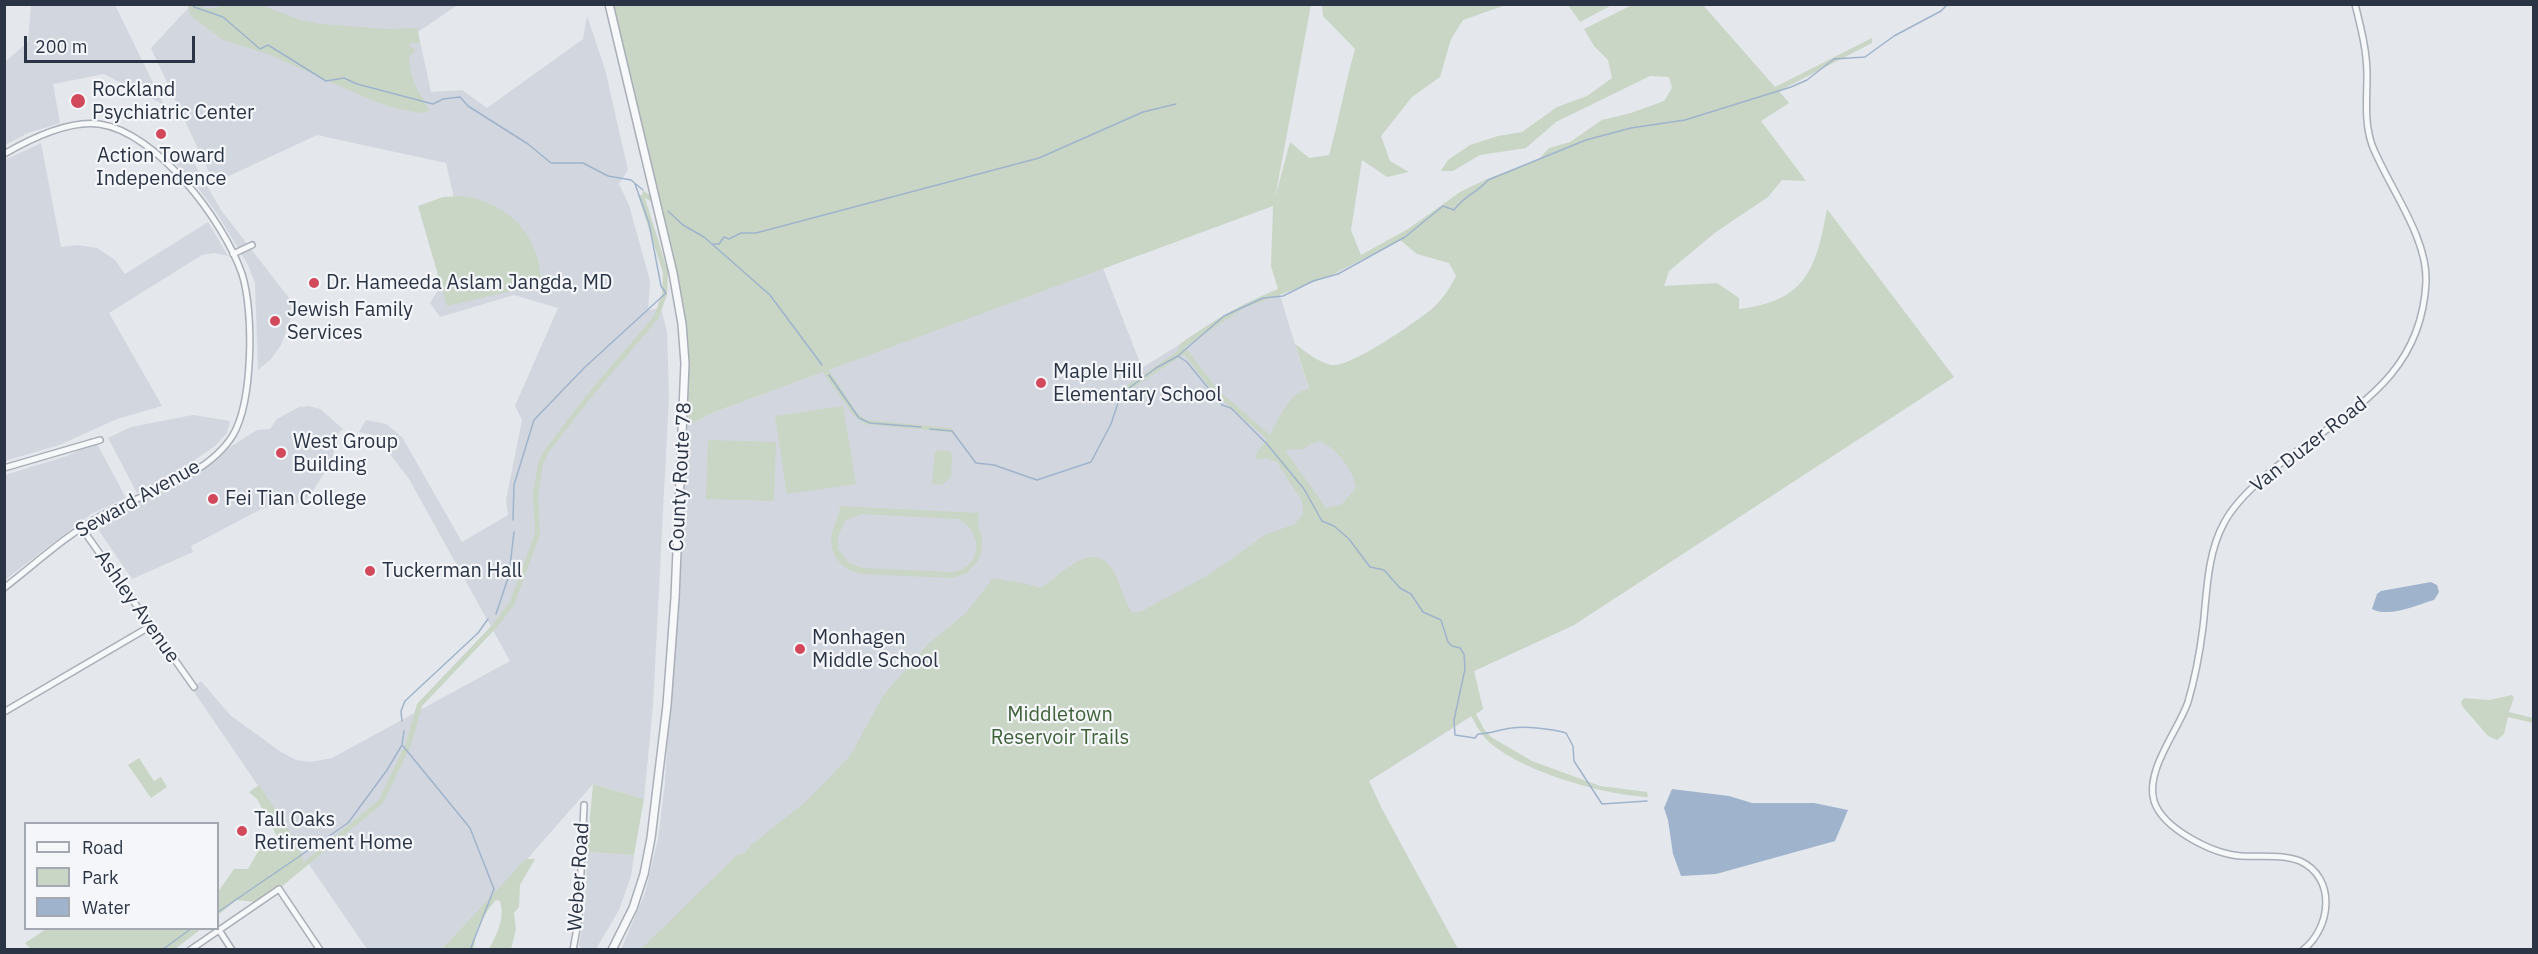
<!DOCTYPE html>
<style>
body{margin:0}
#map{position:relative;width:2538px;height:954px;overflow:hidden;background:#e4e7ec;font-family:"IBM Plex Sans",sans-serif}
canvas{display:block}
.frame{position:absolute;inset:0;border:6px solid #2b3445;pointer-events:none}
.legend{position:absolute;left:24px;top:822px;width:195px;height:108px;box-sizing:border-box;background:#f4f6f9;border:2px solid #a4a8b1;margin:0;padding:8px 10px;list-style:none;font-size:18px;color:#2b3445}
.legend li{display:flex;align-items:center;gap:12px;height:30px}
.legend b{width:30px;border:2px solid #a4a8b1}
.scale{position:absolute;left:24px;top:36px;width:171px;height:27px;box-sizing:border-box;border:3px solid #2b3445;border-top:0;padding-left:8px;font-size:18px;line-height:21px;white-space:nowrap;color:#2b3445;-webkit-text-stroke:4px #f4f6f9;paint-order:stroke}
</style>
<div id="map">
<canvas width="2538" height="954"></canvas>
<div class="frame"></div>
<ul class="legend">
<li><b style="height:8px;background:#f7f8fa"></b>Road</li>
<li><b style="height:16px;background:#c9d6c5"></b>Park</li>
<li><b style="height:16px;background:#9fb4cc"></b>Water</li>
</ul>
<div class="scale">200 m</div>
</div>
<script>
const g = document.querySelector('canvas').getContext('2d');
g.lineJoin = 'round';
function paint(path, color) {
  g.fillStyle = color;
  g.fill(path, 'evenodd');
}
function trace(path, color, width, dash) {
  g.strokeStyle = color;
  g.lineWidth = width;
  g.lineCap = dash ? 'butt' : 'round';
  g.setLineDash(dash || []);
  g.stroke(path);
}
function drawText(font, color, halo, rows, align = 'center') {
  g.font = font + ' "IBM Plex Sans",sans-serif';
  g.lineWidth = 4.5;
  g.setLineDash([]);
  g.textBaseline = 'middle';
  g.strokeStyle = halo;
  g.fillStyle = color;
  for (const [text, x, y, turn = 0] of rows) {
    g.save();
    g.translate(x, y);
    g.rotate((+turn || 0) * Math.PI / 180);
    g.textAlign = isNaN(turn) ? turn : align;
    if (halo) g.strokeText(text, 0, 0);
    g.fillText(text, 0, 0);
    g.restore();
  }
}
paint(new Path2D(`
 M459,4L418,32L431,92L462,90L487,108L583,39L587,16L605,69L628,170L619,184L629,205L650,281L648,310L661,308L667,332L669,396L653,705L644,799L593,784L515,873L442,949H367L308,863L303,862L298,844L192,689L201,681L230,715L281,752L296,760L311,762L332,758L510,661L409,479L376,436L359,432L366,420L386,424L402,437L462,542L508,515L506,500L522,420L515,406L558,308L514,295L440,317L430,303L465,247L446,163L317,135L214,183L151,48L191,5Z
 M31,5H115L164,105L104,74L53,84L60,123L28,133L5,145V62L28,42Z
 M41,143L61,247L78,245L97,248L115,260L125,274L208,222L228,256L214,253L202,255L109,313L162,406L117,419L59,445L5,461V160Z
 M188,153L221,210L292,302L291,318L281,345L271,359L258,370L255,283L248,265L218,215L196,185L172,160Z
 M1103,268L1142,368L1233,311L1279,292L1312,400L1574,625L1474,671L1483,709L1369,781L1381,807L647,949L621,950L645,893L658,839L665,783L684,428L712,413Z
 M309,406L320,409L343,429L339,432L331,463L308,498L296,504L263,508L191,546L193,552L132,579L93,522L180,479L257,430L270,429L277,419L299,407Z
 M193,415L230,421L227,433L215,446L172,476L137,493L108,438L131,427Z
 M96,442L126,498L91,514L5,580V475L67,456Z
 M587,852L634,855L631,876L619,910L596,949H584L579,946L585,909Z`), '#d2d6de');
paint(new Path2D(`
 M191,4L205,8H217L218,5H261L300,20L320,24L387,29L417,28L420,43H411L409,46L416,50L409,57C411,83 418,90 430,111L420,113L394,108L371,100L268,54L223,40L191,16L188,7Z
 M612,5H1311L1275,198L1290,142L1309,158L1329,155C1339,120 1345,84 1355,49L1323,16L1322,5H1506L1463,20L1451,39L1440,77L1412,97L1381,136L1390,161L1409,172L1387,177L1362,160L1351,230L1361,255L1408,229L1460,192L1487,179L1538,160L1549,148L1570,142L1602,120L1631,113L1664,101L1672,88L1669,77L1650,76L1556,122L1526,148L1480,155L1453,171H1441L1448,160L1470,145L1498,136L1522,132L1557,107L1587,96L1612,78L1608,60L1594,46L1584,29L1632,5H1703L1775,87L1872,38V43L1779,91L1789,103L1761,121L1806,181L1782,180L1768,197L1716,232L1669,271L1664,286L1717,283L1739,298V309C1807,301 1816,268 1827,209L1954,377L1574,625L1474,671L1483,709L1476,714L1484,729L1491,737L1532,761L1600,786L1647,792L1648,797C1604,795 1519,771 1487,740C1480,733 1476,725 1471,716L1369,781L1381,807L1458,949H641L737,855L745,853L751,845L803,804L850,756L883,696L928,644L966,613L993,578C1010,582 1024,582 1041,588C1064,572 1094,537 1114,572C1121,585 1123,599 1132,612H1140L1210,574L1265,535L1295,524L1303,514L1302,501L1277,462L1266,458L1257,460L1255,456L1267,439L1214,393L1184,354L1117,398L1125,387L1178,351L1180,344C1214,320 1239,305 1278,289L1271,266L1273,206L829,370L857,413L867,420L951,428L956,433L865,424L854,416L823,372L712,413L684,428L685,353L657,205L645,198L668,272L667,295L658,319L589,400L548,453L543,464L538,494L540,534L514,605L498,626L422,706L411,745L383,803L258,906L193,949L184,950L254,902L237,900L218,915V892L234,869H248L263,843L274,848L279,840L257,799L249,792L259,785L298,844L304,862L379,800L406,743L417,704L494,623L510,602L535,533L533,493L538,463L544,451L585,397L654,316L662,294L663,273L638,195H642L643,191L654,197ZM1400,240L1417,254L1449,263L1456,276C1449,290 1440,303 1428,312C1411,325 1350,368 1331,365C1318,362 1306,352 1295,344L1309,389C1289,391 1279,420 1270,435L1218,390L1185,347L1244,308L1330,276ZM1320,441C1337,449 1353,469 1356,488L1342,504L1326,508L1285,450L1304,449L1310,444Z
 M1568,5H1612L1580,22Z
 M461,196C508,201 541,237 541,284L447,306L418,206L443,197Z
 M843,406L856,484L787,494L775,416Z
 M708,440L776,442L774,501L706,499Z
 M938,450L949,451L952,454L951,477L942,485L932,484L935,453Z
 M840,506L979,513L978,527L982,536V549L978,561L967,573L952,578L862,574C843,571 827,554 832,533C835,522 839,519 840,506ZM861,514L959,519C983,532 983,567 953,572L863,568L849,563L838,549V536L845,521Z
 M2512,695L2514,698L2509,712L2533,718V723L2508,717L2504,734L2497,740L2488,736L2462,706L2461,702L2464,698L2489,700Z
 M139,758L154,781L161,777L167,787L151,798L128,765Z
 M593,784L644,799L634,855L587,852Z
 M526,859H535L520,885L519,907L514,913L516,929L511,949H489C497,934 505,919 500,901L496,900C489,907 481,921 477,930C474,936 476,943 473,949H442Z
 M46,929V928L201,929L175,949H31L25,943Z`), '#c9d6c5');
paint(new Path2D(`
 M2431,582L2437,585L2439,592L2434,600C2416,605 2390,618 2372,609L2377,594L2381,591Z
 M1672,789L1729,796L1752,803H1814L1848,810L1835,841L1716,874L1681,876L1673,854L1668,820L1664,808Z`), '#9fb4cc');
trace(new Path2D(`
 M192,4L194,7L223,17L260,49L268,45L326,81L344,78L357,84L433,104L443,99L460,97L468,106L528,144L551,163H583L608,176L631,180L643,190
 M668,211L683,225L704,237L770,295L822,365
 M712,244H719L724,237L729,239L741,233H756L1039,158L1143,112L1176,104
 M1179,355L1224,316L1263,298L1283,296L1313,281L1338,274L1405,237L1443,206L1454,210C1466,194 1476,194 1488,180L1586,140L1631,128L1685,120L1791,87L1807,80L1834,59L1865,57L1894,36L1941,11L1948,4
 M829,375L859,418L870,423L921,427
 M930,429L952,431L976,463L994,465L1037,480L1091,462L1111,424L1121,394L1156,368L1178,356L1187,362L1222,405L1231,408L1267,444L1304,489L1322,521L1334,526L1349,539L1370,567L1384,570L1400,588L1411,594L1423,612L1441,620L1448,642L1452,646L1460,648L1464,654L1465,669L1454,720L1455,735L1475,738L1478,734C1490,734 1501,729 1512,728C1526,726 1553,729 1566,733L1573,746L1574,761L1602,804L1647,801
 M513,520L514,485L534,420L584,368L666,293L661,286L649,223L635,184
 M496,614L509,575L514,532
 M402,721L401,711L405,701L478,633L488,619
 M403,746L470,828L494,889L470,950
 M218,912L348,823L387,770L402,745L404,731
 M162,950L192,928`), '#9fb4cc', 1.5);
const minor = new Path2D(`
 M4,154C30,139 68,120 99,124C157,132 224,221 242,274C254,311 253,401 233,435C206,479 141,493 99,517C65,536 35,564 4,588
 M233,254L252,245
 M4,468L100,440
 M81,527L194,687
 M4,712L149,627
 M219,930L232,950
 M190,950L279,889L320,950
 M573,950L579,917L584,805
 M2303,950C2331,928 2337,878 2300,861C2283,854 2259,857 2241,856C2213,854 2163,829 2154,801C2145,770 2178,731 2188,702C2195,678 2200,651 2203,627C2207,592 2207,554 2224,523C2233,506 2248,491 2263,478C2332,417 2421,389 2426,282C2428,237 2388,186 2372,145C2364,122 2367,99 2367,75C2367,51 2361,28 2355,4`);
const tertiary = new Path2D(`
 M609,4L673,273L682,324L685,363L675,598L667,705L651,838L644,874L633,908L612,950`);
trace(minor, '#a9aeb7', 8);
trace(tertiary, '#a9aeb7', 10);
trace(minor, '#f7f8fa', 5);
trace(tertiary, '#f7f8fa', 7);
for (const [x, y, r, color] of [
 [78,101,8,"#d1495b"],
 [161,134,6,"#d1495b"],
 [314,283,6,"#d1495b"],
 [275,321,6,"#d1495b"],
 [1041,383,6,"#d1495b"],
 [281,453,6,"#d1495b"],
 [213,499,6,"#d1495b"],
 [370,571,6,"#d1495b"],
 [800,649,6,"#d1495b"],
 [242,831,6,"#d1495b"]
]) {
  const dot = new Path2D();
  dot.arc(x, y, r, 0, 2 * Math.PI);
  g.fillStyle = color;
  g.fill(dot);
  trace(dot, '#f4f6f9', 2);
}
drawText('20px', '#2b3445', '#f4f6f9', [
 ["Rockland",92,90],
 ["Psychiatric Center",92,113],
 ["Action Toward",161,156,"center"],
 ["Independence",161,179,"center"],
 ["Dr. Hameeda Aslam Jangda, MD",326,283],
 ["Jewish Family",287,310],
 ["Services",287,333],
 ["Maple Hill",1053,372],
 ["Elementary School",1053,395],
 ["West Group",293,442],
 ["Building",293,465],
 ["Fei Tian College",225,499],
 ["Tuckerman Hall",382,571],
 ["Monhagen",812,638],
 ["Middle School",812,661],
 ["Tall Oaks",254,820],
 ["Retirement Home",254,843]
], 'left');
drawText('20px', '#2b3445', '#f4f6f9', [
 ["Van Duzer Road",2309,445,-38],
 ["County Route 78",681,477,-87],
 ["Seward Avenue",138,499,-29],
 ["Ashley Avenue",137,607,55],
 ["Weber Road",579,877,-86]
]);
drawText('20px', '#3f6138', '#f4f6f9', [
 ["Middletown",1060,715],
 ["Reservoir Trails",1060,738]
]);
</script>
